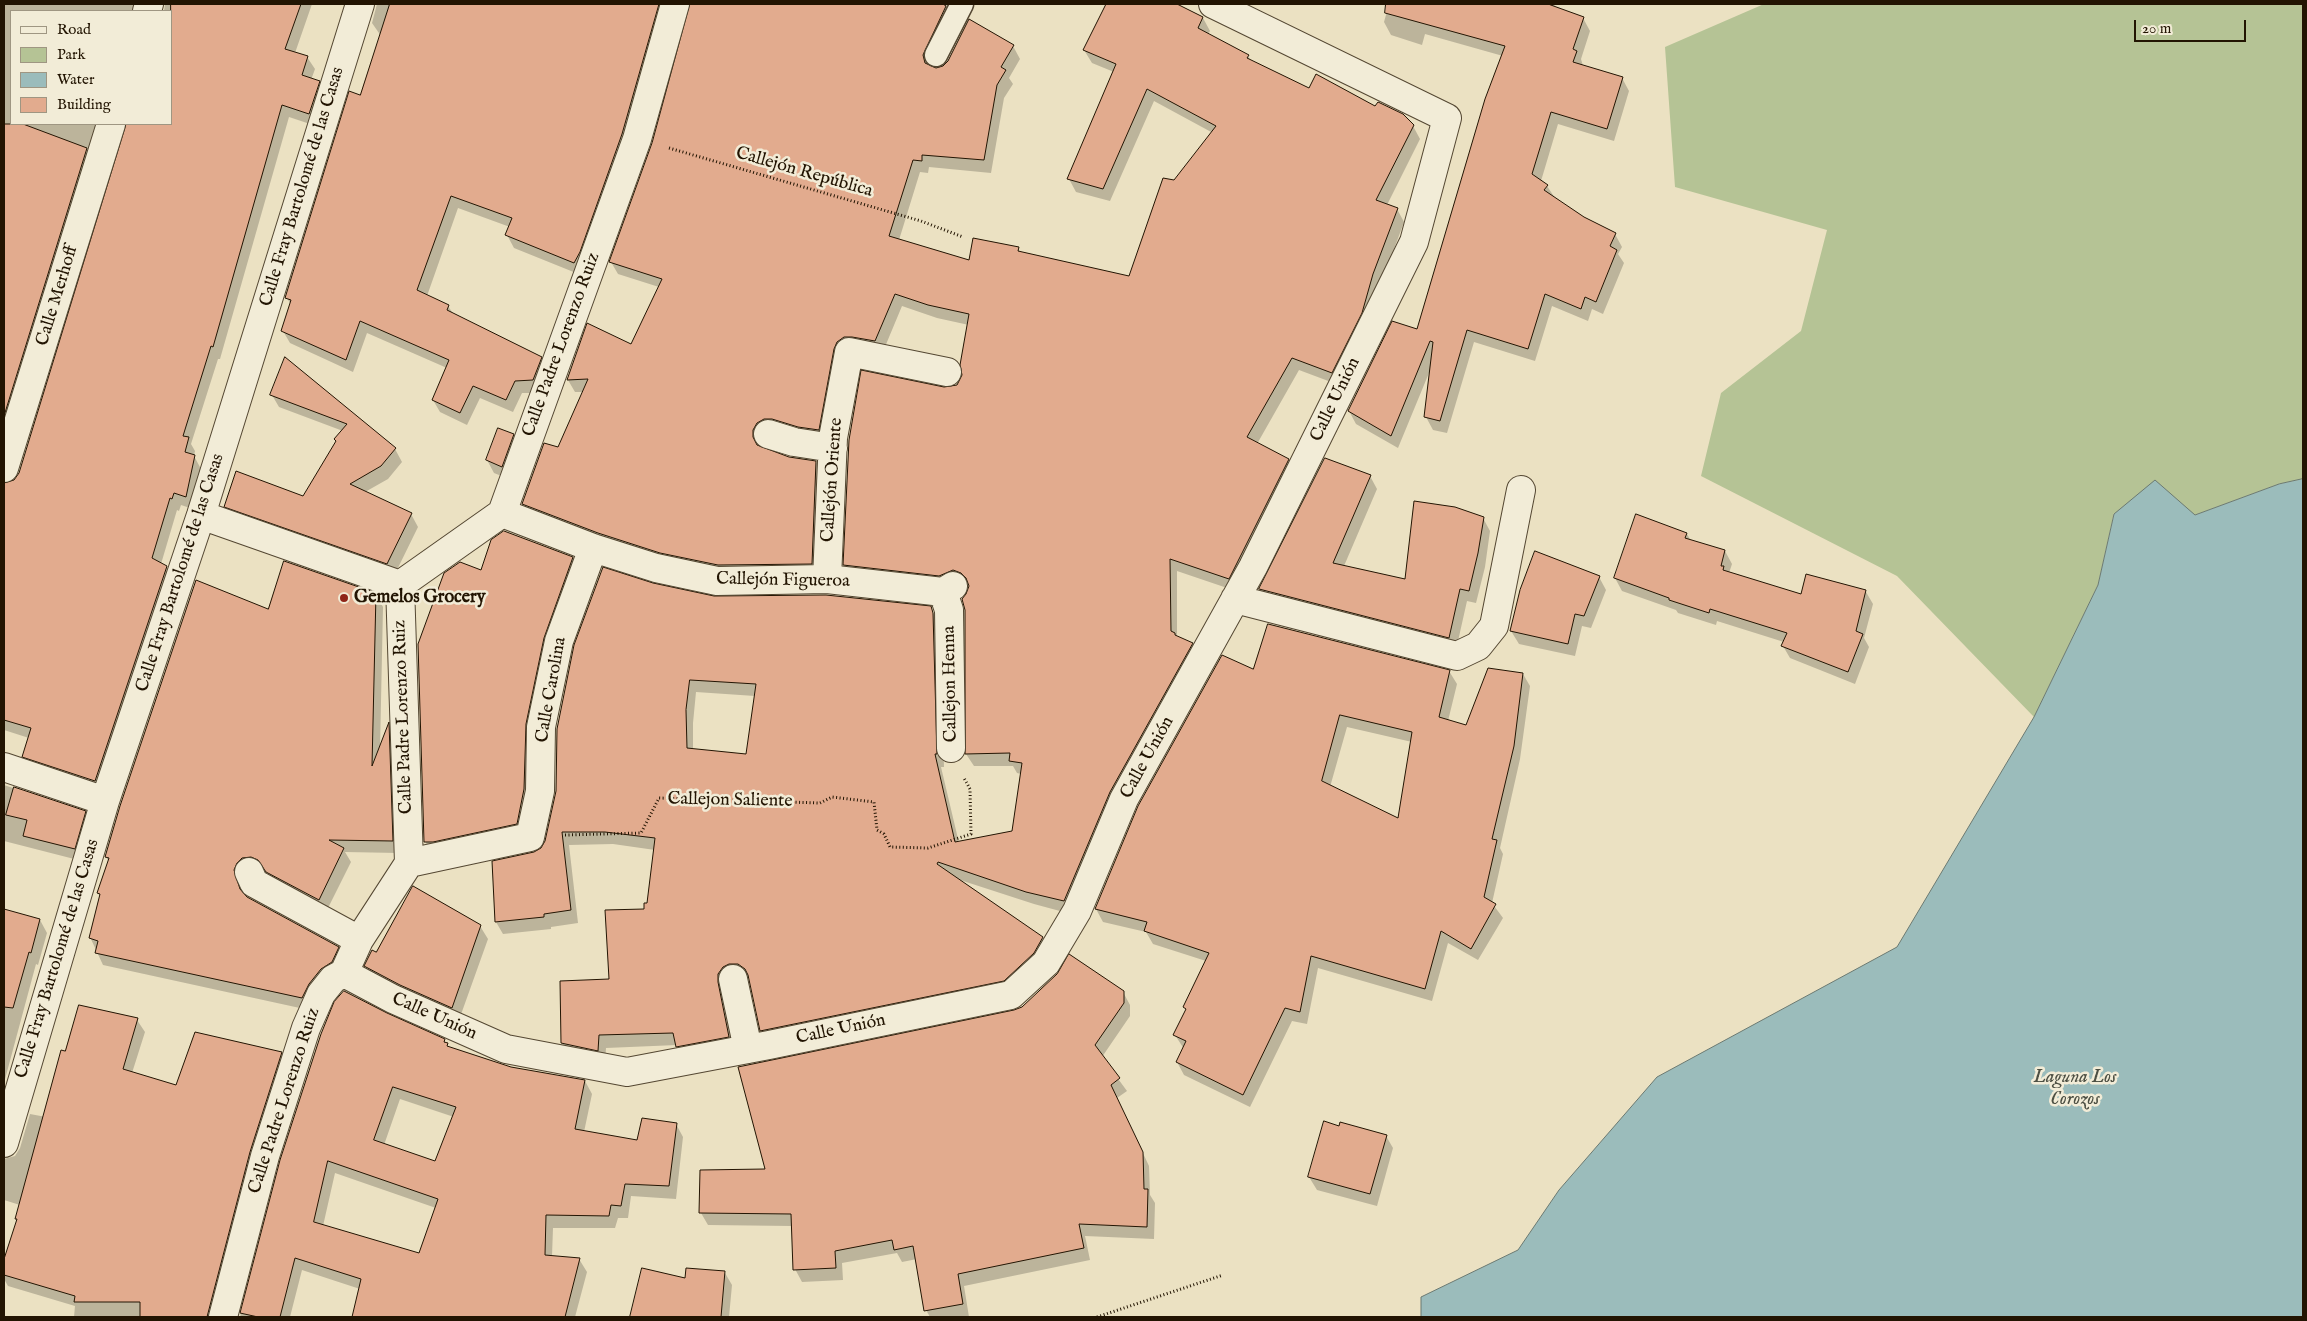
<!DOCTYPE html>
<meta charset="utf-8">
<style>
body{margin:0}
#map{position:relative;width:2307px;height:1321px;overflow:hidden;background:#ebe1c2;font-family:"IM FELL English",serif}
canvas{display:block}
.frame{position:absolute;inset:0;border:5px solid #221402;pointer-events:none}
.legend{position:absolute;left:10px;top:10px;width:162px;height:115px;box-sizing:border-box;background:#f2ecd7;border:1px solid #9f9682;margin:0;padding:6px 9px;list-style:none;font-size:15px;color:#221402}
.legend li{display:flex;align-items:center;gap:10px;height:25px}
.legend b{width:25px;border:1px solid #9f9682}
.scale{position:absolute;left:2134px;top:20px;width:112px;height:22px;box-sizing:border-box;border:2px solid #221402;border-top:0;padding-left:6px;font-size:15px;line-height:18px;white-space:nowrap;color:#221402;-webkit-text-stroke:4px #f2ecd7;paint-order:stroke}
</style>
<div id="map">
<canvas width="2307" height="1321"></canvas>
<div class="frame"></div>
<ul class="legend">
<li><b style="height:6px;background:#f2ecd7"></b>Road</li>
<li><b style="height:14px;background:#b5c395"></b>Park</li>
<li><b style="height:14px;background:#9bbcbb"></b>Water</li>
<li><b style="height:14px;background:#e2ab8e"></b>Building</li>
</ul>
<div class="scale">20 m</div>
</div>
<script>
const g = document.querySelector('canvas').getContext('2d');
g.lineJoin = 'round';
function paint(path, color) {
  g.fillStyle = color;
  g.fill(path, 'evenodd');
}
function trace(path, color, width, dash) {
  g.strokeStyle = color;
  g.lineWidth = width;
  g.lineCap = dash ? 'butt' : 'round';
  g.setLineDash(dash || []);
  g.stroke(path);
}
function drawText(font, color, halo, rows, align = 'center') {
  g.font = font + ' "IM FELL English",serif';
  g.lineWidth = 5;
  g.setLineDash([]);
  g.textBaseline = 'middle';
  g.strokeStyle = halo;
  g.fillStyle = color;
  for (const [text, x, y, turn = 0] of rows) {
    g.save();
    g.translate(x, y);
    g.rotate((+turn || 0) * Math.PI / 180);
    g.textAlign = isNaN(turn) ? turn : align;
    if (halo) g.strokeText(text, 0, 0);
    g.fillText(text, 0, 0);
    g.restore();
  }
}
paint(new Path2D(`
 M1764,4H2303V479L2279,484L2195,515L2114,513L2098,585L2034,717L1897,576L1701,476L1721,393L1801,331L1827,230L1675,187L1665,47Z`), '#b5c395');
const water = new Path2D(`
 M2303,479V1317H1421V1297L1518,1250L1559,1190L1657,1077L1897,947L2034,717L2098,585L2114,514L2155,480L2195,515L2279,484Z`);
paint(water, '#9bbcbb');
trace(water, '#6b7971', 1);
paint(new Path2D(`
 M4,4H148L142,11H11V124H110L4,451Z
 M165,4H312L295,53L307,57L315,69L311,80L319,82L326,95L316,126L289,117L220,359H218L191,444L195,451L194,456L201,469L193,509L181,505L179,511L177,510L161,564L167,567L174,580L102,793L31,769L24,757L29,738L4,730V484L15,481L20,473L127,124H171V11H164Z
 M377,4H594L601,6L602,4H667L581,275L514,248L507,235L510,227L458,208L427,296L448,306L454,315L541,358L548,371L540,393H522L513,412L480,398L467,425L440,412L433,400L447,368L367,333L353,372L290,343L283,331L291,305L287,298L361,96L381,36L372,23Z
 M696,4H951L953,20L930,68L937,69L944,67L970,21L1013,46L1020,59L1009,78L1013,84L1004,98L991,173L929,167L928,173L920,172L899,240L970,261L1018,248L1021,254L1130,277L1175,182L1213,133L1154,101L1110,201L1076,192L1069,179L1114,72L1092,63L1084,50L1108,4H1173L1203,18L1210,31L1208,34L1248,56L1251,61L1309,90L1413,126L1420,139L1387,205L1397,209L1404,222L1380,287L1339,385L1299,370L1257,444L1288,460L1296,473L1236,591L1177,571V638L1192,644L1199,657L1071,914L1034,904L957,879L1042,938L1050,950L1011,993L769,1043L761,1030L750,979L747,977L736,1049L685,1059L677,1045L606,1048L605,1063L569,1056L562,1043L611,980L645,910L648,904L655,850L613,844L569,845L578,923L551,927V929L503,934L496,922L534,853L542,849L546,841L652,584L714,598L931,608L940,627L944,767H941L959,843L1013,833L1021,774L1017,773L1013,766H974L966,754L967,595L970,585L961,583L852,578L844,565L944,389L958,386L964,375L969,325L937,318L902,306L882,354L860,349L825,442L760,443V447L789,458L816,462L823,475L819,576L727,578L531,517L523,504L558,449L584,392H575L568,380L632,345L659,287L618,274L611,262L653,144L694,16ZM696,692L755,696L747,755L693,749V723Z
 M1387,4H1555L1554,7L1583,18L1590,31L1581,59L1583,66L1622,78L1629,91L1614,141L1558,124L1541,181L1547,186L1555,198L1584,218L1615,234L1622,247L1618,254L1624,263L1603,314L1592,309L1588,321L1552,306L1535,361L1474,342L1447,433L1433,430L1426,417L1431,368L1398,448L1356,424L1349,411L1417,330L1503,56L1425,34L1422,45L1391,35L1384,22L1389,4Z
 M285,359L395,449L402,462L388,479L365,492L411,514L418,527L394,576L233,519L226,507L303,498L343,431L279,407L272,395Z
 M513,435L521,447L509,479L494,473L487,460Z
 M1370,476L1377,489L1344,566L1406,581L1483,518L1490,531L1485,567L1476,603L1467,601L1456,650L1267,601L1260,589Z
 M1687,534L1691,541L1725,551L1732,564L1729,573L1802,596L1866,592L1873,604L1864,638L1869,647L1855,684L1790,658L1783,646L1784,642L1717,621L1716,625L1678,613L1676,610L1622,591L1615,578Z
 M572,558L580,571L524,836L432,854L425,841L482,572Z
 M1599,577L1606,590L1591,628L1582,626L1575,656L1519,644L1511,631Z
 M376,594L383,607L380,749L389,725L395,736L399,853L345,852L351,862L326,912L275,884L267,872L259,869L240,884L244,896L338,948L345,960L309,1010L103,965L90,937L100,897L98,893L109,862L106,857L268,610Z
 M1254,670L1449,671L1457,684L1448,721L1466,727L1523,674L1530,686L1520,759L1500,848L1503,854L1492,903L1503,918L1478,960L1448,943L1432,1001L1318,968L1307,1024L1292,1021L1250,1107L1184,1075L1177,1062L1184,1049L1175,1035L1187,1011L1184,1007L1206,961L1153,944L1146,932L1103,922L1096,909ZM1347,727L1412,742L1399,819L1330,787Z
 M4,785L85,812L92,825L82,861L4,841Z
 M4,911L40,920L47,933L38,965L36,964L4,1083Z
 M480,926L488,939L459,1020L373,979L366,966L376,953Z
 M1123,992L1130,1005V1016L1102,1057L1127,1091L1117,1098L1149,1166L1150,1195L1155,1203L1154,1239L1085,1236L1090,1260L964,1286L969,1317H930L926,1310L917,1259L902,1262L897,1253L842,1263L843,1280L802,1282L795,1269L792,1226L708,1225L701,1213L766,1171Z
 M386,1014L444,1040L449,1048L511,1068L585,1081L592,1094L584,1132L638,1141L676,1124L683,1137L676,1199L631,1196L628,1218H618L615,1228H553L552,1256L579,1259L587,1272L575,1317H469L471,1309L419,1294L413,1317H353L360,1289L302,1270L290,1317H240L281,1161ZM400,1099L454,1117L436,1163L384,1145ZM335,1173L436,1208L419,1254L323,1226Z
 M137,1020L145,1032L132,1073L177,1087L281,1053L288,1066L217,1317H74L75,1306L8,1286L4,1279V1263L18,1221L17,1219L20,1205L4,1200V1159L15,1156L20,1148L30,1114L46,1117L66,1053Z
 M1340,1127L1386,1136L1393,1148L1377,1206L1317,1190L1309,1177Z
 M643,1269L686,1280L725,1273L732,1285L729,1317H631Z`), '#0003');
const building = new Path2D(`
 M171,4H301L285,49L308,56L302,75L320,81L309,114L282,105L213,347L211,346L183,436L189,437L185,452L195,455L186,497L174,493L172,499L170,498L152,558L167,566L95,781L22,757L31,728L4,720V483L14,480L19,473L126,124H171Z
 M390,4H659L622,134L580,252L574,263L505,235L512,218L451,196L417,290L449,305L447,310L542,357L533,380L515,381L506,400L473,386L460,413L432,400L449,360L360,321L346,360L281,331L291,300L285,298L349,91L360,95Z
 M690,4H943L946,6L923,55L925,63L936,68L943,66L948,61L969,19L1014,45L1001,67L1006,70L997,85L984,160L922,155V161L913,160L889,236L969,260L973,238L1019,247L1018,251L1129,276L1163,178L1174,180L1216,126L1147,89L1103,189L1067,179L1116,64L1083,50L1106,4H1177L1203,17L1198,28L1249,55L1247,58L1309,88L1316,74L1375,106L1378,102L1403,114L1414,125L1376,200L1398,208L1373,274L1362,313L1332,373L1292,358L1247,437L1289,459L1229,579L1170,559L1171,631L1175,633V635L1193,643L1110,792L1064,901L1026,892L938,862L937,864L1043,937L1034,953L1004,981L760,1031L748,975L745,969L738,964H729L723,967L718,974V982L729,1037L676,1047L673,1033L599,1035L598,1051L561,1043L560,981L609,979L605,910L644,909V903H647L655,838L605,832H562L571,910L544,914V917L495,922L492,861L534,852L541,848L545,841L556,791L557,729L574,645L603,567L653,583L714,596L826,595L931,606L933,613L937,754H935L955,842L1012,831L1022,763L1009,761L1010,753L965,754V610L962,599L966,594L969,586L966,578L961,573L953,570L939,576L843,565L849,440L861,370L944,387L957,385L962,375L960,365L969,314L928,305L895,294L875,341L852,337H844L837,342L834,349L819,430L798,427L772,419H764L757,423L753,430V437L757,445L789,457L816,461L812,564L718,565L660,553L598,533L522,504L544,443L558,447L588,379L567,380L587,323L631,344L662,279L609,262L652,143ZM690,680L756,684L746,754L687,748L686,710Z
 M1386,4H1548L1584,17L1573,49L1577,51L1573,62L1623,77L1607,129L1551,112L1532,174L1548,185L1544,190L1584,217L1616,233L1610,246L1617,250L1596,302L1585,297L1581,309L1545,294L1528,349L1467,330L1440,421L1424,417L1433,342L1430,341L1391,436L1348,411L1392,321L1417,329L1485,99L1505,46L1385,13Z
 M4,124H23L87,148L4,416Z
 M285,357L396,448L381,466L350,484L412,513L387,564L224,507L236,471L303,496L336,441L334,439L347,424L270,395Z
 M498,428L514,434L502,467L486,460Z
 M1325,458L1371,475L1333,563L1405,579L1414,501L1455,507L1484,517L1478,553L1469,591L1460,589L1449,638L1259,589Z
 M1636,514L1687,533L1685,538L1725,550L1721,566H1724L1723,570L1801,594L1806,574L1866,590L1856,631L1863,634L1848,672L1781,646L1787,633L1710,609L1709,613L1669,600V598L1614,578Z
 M504,531L573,557L544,638L526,724L524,789L517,824L433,842H424L418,644L444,573L460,562L481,570L491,540Z
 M1535,551L1600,576L1584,616L1575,614L1568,644L1510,631L1520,590Z
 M284,561L376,593L372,766L389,722L393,841L329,840L344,848L319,900L266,872L258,860L251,857L242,858L237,863L234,870L240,889L247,897L339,947L332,962L321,969L309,984L302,998L95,953L98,941L89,938L100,894L97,893L109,858L105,857L120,806L196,580L268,609Z
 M1268,624L1450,670L1439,717L1466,725L1488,668L1523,673L1514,746L1492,839L1497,840L1484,897L1496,904L1471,949L1441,931L1425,989L1311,956L1300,1012L1285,1008L1243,1095L1176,1062L1186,1041L1173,1035L1186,1009L1183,1007L1209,953L1144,931L1147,922L1095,909L1138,806L1222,655L1253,669ZM1340,715L1412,732L1398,818L1322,781Z
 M14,787L86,811L75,849L23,836L27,820L6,815Z
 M413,886L481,925L452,1008L400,985L364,966L372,950L376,952Z
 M4,909L40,919L31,953L29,952L13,1008L4,1007Z
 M1069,954L1124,991V1003L1095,1045L1120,1078L1111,1085L1143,1152L1144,1189H1148L1147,1227L1079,1224L1084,1248L958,1274L963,1304L924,1311L913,1246L894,1250L892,1240L835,1251L836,1268L793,1270L791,1214L699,1213L700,1170L765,1169L738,1067L1014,1010L1022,1007L1057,974Z
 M344,991L387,1013L445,1039L444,1042L448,1043L447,1046L511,1067L585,1080L575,1129L637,1140L642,1118L677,1123L669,1186L625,1184L621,1206L611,1205L609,1216L546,1215L545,1255L580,1258L565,1317H352L361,1279L295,1258L280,1317H258L240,1313L280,1160L321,1034L334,1002ZM393,1087L456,1107L435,1161L374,1140ZM328,1161L438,1199L419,1253L314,1222Z
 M79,1005L138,1018L123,1069L176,1085L195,1032L282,1052L250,1152L207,1317H140V1302H74L75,1296L4,1275V1259L17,1219H15L61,1050L65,1051Z
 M1324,1121L1339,1126L1340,1122L1387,1135L1370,1194L1308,1177Z
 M642,1268L685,1278L686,1268L725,1271L721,1317H630Z`);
paint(building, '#e2ab8e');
trace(building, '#221402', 1);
const lane = new Path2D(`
 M936,55L962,4`);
const street = new Path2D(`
 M147,11L149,4
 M768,434L794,442L833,448
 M4,468L111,124
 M502,513L593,548L656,568L717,581L827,579L943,592L953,586
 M201,515L400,585
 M827,579L833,438L849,352L947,372
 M943,592L949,610L951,748
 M1235,599L1457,656L1478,646L1494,626L1521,490
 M4,767L105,801
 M409,863L530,837L540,791L541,727L559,641L593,548
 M249,872L254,883L359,940
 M344,973L393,999L506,1049L627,1072L769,1045L1011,995L1046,963L1077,911L1124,799L1253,567L1414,242L1447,118L1213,4
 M733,979L748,1049
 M4,1143L105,801L201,515L360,4
 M223,1317L265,1156L306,1028L321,994L333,979L344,973L359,940L409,863L400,585L502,513L637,139L675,4`);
trace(lane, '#544732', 25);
trace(street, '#544732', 30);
trace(new Path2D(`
 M669,148L921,221L963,237
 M565,835L641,833L659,798L820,803L832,797L874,802L877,830L884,834L890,847L928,848L971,834L970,789L964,778
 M1097,1317L1223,1275`), '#221402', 3, [1, 2.5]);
trace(lane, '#f2ecd7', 22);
trace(street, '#f2ecd7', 28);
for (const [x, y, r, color] of [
 [344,598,5,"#8f2418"]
]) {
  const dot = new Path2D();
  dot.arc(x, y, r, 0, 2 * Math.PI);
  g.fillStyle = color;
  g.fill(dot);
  trace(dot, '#f2ecd7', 2);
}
drawText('18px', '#221402', '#f2ecd7', [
 ["Callejón República",804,173,16],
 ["Calle Fray Bartolomé de las Casas",303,187,-73],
 ["Calle Merhoff",58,296,-73],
 ["Calle Padre Lorenzo Ruiz",562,345,-70],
 ["Calle Unión",1336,400,-64],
 ["Callejón Oriente",833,480,-86],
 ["Calle Fray Bartolomé de las Casas",181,573,-72],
 ["Callejón Figueroa",783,581,1],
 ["Callejon Henna",951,684,-91],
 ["Calle Carolina",552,690,-80],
 ["Calle Padre Lorenzo Ruiz",404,717,-92],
 ["Calle Unión",1148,758,-61],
 ["Callejon Saliente",730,801,1],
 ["Calle Fray Bartolomé de las Casas",58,959,-73],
 ["Calle Unión",434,1017,24],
 ["Calle Unión",841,1030,-12],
 ["Calle Padre Lorenzo Ruiz",285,1101,-72]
]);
drawText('bold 18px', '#221402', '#f2ecd7', [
 ["Gemelos Grocery",354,598]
], 'left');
drawText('italic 19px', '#4c4f43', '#f2ecd7', [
 ["Laguna Los",2075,1078],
 ["Corozos",2075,1100]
]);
</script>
